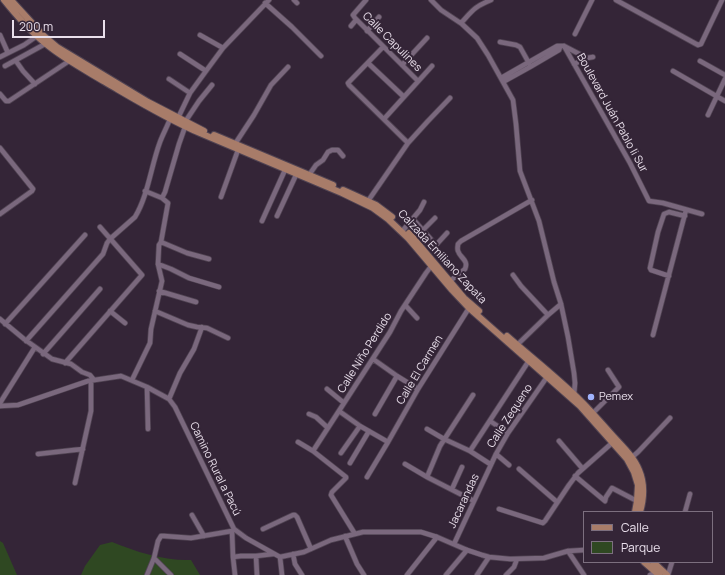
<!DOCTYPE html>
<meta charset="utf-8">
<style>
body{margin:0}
#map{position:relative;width:725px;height:575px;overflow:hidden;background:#342537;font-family:Manrope,sans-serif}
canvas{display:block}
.legend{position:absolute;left:583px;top:511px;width:130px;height:52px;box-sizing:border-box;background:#342537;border:1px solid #7c6f7f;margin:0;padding:5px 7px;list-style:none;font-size:12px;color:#e9dfeb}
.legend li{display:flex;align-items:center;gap:8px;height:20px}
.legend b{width:20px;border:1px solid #7c6f7f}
.scale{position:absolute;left:12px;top:20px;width:93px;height:18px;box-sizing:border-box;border:2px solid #e9dfeb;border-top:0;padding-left:5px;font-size:12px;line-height:14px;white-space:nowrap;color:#e9dfeb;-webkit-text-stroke:3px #342537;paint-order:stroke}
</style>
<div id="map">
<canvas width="725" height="575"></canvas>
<ul class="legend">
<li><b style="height:5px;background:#a87c69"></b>Calle</li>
<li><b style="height:11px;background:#2f4822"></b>Parque</li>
</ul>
<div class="scale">200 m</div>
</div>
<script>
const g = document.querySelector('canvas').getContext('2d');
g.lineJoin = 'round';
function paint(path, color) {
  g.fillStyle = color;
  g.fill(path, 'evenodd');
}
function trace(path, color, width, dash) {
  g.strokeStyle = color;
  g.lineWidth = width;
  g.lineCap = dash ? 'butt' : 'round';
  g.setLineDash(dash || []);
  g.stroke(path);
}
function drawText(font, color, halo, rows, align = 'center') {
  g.font = font + ' Manrope,sans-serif';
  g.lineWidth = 4;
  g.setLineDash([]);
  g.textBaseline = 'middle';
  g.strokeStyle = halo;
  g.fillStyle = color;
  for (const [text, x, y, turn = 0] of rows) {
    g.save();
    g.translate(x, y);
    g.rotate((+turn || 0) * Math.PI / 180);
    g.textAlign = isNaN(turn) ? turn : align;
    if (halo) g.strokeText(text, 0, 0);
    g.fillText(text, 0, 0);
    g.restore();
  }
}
paint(new Path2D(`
 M0,541L3,543L17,575H0Z
 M112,542C137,552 164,561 191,560L200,575H81L85,566L100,545Z`), '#2f4822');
const minor = new Path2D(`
 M294,0L297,3
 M366,0L353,15L355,18L418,81
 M431,0L441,10L462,24L477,38L488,55L513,100L516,124L520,171L539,221L554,282L561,304L568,337L574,373L575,383L574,395
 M616,0L698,45L701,44L722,0
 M265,3L292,27L321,56
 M461,23C473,10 474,7 491,0
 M351,26L356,20
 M367,31L379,17
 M575,34L592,0
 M0,35L8,53
 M200,35L223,48
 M500,42L516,45L520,47L530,65
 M564,46L630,163L649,201L663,203L702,214
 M383,47L348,83L349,85L408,143
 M180,54L206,71
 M0,57L24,45L37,36
 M16,61L23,71L35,84
 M700,61L725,75
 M368,63L404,97
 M574,64L587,58L593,57
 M402,65L427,38
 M5,66L45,44
 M673,71L725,101
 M501,78L557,46H564L587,58
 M169,79L190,93
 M503,82L530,67L559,50L560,47
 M0,94L6,101H9L69,61
 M708,115L725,79
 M178,118L190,93L206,71L223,48L269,0
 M384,119L432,66
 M185,122L199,101L212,85
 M235,144L254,115L271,85L288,67
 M0,148L33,189L32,191L0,214
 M309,175L316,165L323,160L328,152L332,150H338L343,156
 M221,197L238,150
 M162,198L165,192L179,144L185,127
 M368,201L408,143L428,121L450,98
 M277,216L296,175
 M413,219L436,245L447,233
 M262,221L285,170
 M404,229L420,210L424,202
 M423,230L435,218
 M161,242L187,253L209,259
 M158,264L171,269L189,278L219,287
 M513,275L521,286L548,315
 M669,276L651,270L650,268L658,232L664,214L669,212L685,216
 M450,281L465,269C469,260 460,258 458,251C457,248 458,246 458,244L461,241L532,200
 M159,291L196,302
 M406,306L417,318
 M110,311L125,323
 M155,311L188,325L197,327L207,328L228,338
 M0,319L24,339L52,359L71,364L82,372L90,375L94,380
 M5,324L85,235
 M653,335L686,210
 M26,341L103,254L107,243L110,239L135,217C148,196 151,166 160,142C163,134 167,127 170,119
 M517,345L548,315L561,304
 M43,354L100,289
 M373,359L397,376L418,389
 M65,363L142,275L100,227
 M132,380L150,343L151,329L162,281L158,264L159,245L161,242L168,203L162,198L145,191
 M147,387L148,429
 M327,389L344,403
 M169,399L180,373L194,349L202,327
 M0,403L35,347
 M0,406L18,405L88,381L121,376L147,387L169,399L175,407L234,529L246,538L280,557L304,552L331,540L363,532H421L437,537L467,550L482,555L489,557L510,559L544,558L568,551L584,550
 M339,411L360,426L388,442
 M593,413L619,387L608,370
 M309,414L316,417L328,428
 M375,414L397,376
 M490,421L508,433
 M427,429L444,439L470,451L490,464
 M559,441L582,468
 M298,442L313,451L346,477V478L332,492L331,495L355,534
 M313,451L390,332L401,311L426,273L432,265
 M470,451L530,359
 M341,453L360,426
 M38,454L83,449
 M496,454L509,465
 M631,458L638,452L670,418
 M350,463L369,431
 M405,464L427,477L474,501
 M519,469L557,502
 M575,476L605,501L606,497L612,488L637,501
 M367,477L388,442L418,389L469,308
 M427,477L440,446L473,395
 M75,483L91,411V381
 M452,489L462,467
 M499,509L543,523L545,521L569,485L578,473L612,443
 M685,512L690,494
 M192,515L204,536
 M263,529L293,515H295L297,517L311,549
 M232,531L233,557L235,575
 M345,536L357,564L364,575
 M454,544L496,454L508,433L547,377
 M568,551L584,575
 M293,554L295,564L302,575
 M256,556L257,575
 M233,557L241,556H256L273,554
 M280,557L282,575
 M154,558L171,575
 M147,575L154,558L158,541L161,536H164L191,538L232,531L234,529
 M407,575L437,537
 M446,575L467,550
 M477,575L489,557
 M506,575L514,567L517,559
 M650,575L656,573
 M668,575L672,562`);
const major = new Path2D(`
 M4,0C16,15 31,32 46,44C64,59 85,70 105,82C136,100 167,119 200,133L342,193L373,208L388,219L408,238L452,290L469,308L580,406L627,459L634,472L638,485L637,501L635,512
 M11,0L44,36L57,47L148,102L204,131
 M214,135L333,185
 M343,190L376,205L392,217
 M409,233L464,298L479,311
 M507,336C532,358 559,379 582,402C593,413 603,425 613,436C622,446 634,457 639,470C645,484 644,498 640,512
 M644,562L659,575
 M653,562L667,575`);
trace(minor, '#514453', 6);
trace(major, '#514453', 8);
trace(minor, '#7a687d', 4.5);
trace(major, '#a87c69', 6);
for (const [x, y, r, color] of [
 [591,397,4,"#a0b3fd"]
]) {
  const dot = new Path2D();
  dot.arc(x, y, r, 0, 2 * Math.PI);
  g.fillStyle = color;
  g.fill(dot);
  trace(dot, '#342537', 1.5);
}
drawText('11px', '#e9dfeb', '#342537', [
 ["Calle Capulines",392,42,45],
 ["Boulevard Juán Pablo Ii Sur",612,113,61],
 ["Calzada Emiliano Zapata",442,257,47],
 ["Calle Niño Perdido",365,353,-58],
 ["Calle El Carmen",420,370,-59],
 ["Calle Zequeno",510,416,-57],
 ["Camino Rural a Pacú",215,469,64],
 ["Jacarandas",464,501,-65]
]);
drawText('11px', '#e9dfeb', '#342537', [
 ["Pemex",599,397]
], 'left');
</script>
